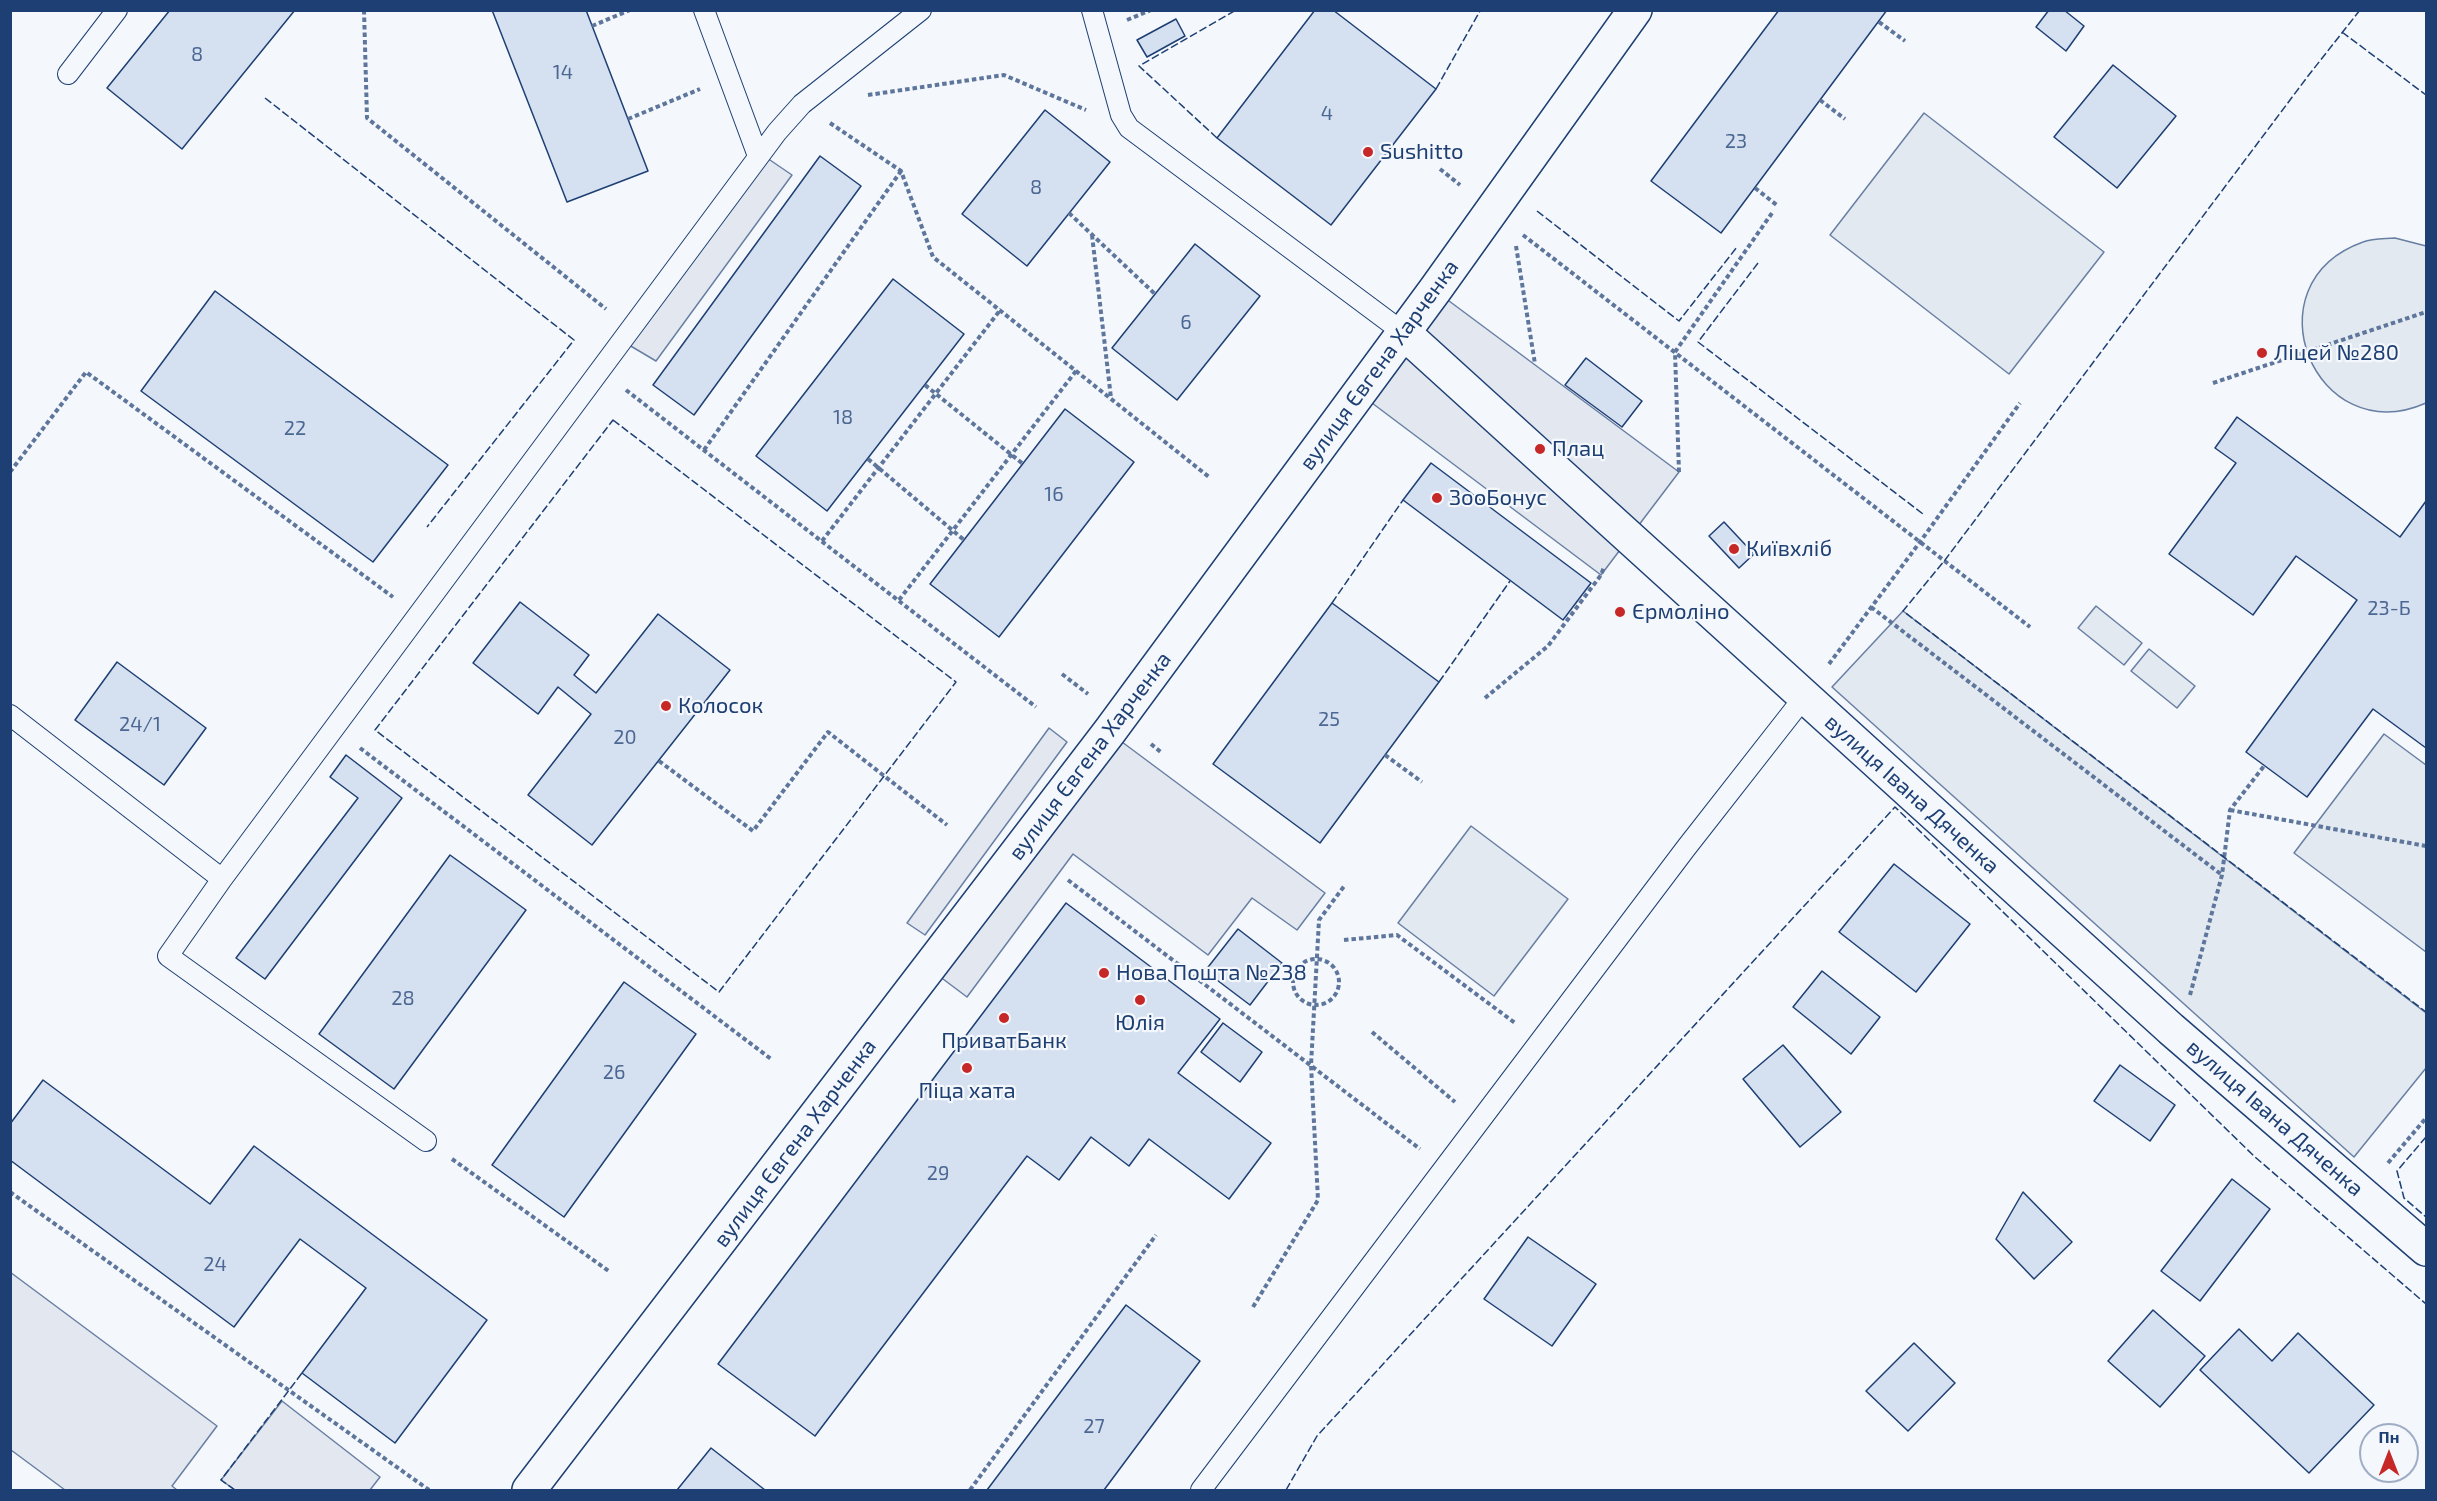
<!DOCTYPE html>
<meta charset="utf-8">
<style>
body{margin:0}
#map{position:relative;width:2437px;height:1501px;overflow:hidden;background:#f4f7fb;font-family:"Exo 2",sans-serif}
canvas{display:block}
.frame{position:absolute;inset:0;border:12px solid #1d3f73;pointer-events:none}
.north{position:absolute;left:2359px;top:1423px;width:60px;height:60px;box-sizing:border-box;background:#f4f7fb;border:2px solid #9eadc5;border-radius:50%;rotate:0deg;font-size:16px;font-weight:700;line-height:24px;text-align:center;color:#1d3f73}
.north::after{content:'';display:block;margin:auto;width:21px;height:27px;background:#c62828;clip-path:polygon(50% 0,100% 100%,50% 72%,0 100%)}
</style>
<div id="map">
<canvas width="2437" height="1501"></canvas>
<div class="frame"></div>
<div class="north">Пн</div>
</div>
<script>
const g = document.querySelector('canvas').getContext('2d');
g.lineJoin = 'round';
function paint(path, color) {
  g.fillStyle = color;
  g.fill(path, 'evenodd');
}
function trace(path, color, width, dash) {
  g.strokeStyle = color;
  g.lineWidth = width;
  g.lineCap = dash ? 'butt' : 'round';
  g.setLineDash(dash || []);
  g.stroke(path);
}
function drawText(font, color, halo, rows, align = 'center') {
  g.font = font + ' "Exo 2",sans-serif';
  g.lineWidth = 4.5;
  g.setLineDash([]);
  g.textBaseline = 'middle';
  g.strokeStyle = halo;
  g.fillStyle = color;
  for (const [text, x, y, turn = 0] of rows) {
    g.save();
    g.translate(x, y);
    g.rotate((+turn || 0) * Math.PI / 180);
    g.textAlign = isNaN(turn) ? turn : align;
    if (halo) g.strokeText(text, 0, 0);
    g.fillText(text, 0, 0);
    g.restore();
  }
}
const green = new Path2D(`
 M1924,113L2104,252L2009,374L1830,235Z
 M2395,238L2426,246V403C2315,452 2246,284 2363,242C2373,238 2385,239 2395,238Z
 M2096,606L2142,643L2124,665L2078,628Z
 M1903,611L2426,1013V1068L2354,1157L1832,687Z
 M2149,649L2195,686L2177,708L2131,671Z
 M2384,734L2426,765V952L2294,853Z
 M1471,826L1568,899L1494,996L1398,923Z`);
paint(green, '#e3e9f0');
trace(green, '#687fa3', 1.5);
const parking = new Path2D(`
 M767,158L792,175L656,361L629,345Z
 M1441,295L1679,472L1601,575L1364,397Z
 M1049,728L1067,742L925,935L907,923Z
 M1118,739L1325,893L1297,930L1252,898L1208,955L1073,854L967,997L939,976Z
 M10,1272L217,1426L172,1486L177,1490H65L11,1450Z
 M282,1401L380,1477L370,1490H235L221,1480Z`);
paint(parking, '#e3e8f0');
trace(parking, '#687fa3', 1.5);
const building = new Path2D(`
 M170,10H295L182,149L107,88Z
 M492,10H586L648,171L567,202Z
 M1315,10H1333L1436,89L1331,225L1217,138Z
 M1779,10H1887L1721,233L1651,181Z
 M2049,10H2064L2084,26L2066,51L2036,27Z
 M1176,19L1185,36L1147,57L1137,40Z
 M2113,65L2176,116L2117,188L2054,137Z
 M1045,110L1110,162L1027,266L962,214Z
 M820,156L861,186L694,415L653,385Z
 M1195,244L1260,296L1177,400L1112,348Z
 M893,279L964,334L827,511L756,456Z
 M215,291L448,465L373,562L141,391Z
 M1586,358L1642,401L1622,427L1565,385Z
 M1065,409L1134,462L999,637L930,584Z
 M2237,417L2400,537L2426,501V748L2373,709L2307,797L2246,752L2357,600L2296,556L2253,615L2169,554L2236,463L2215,448Z
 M1431,463L1591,583L1563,620L1403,500Z
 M1724,522L1754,554L1739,568L1709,536Z
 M520,602L589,655L574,675L596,693L658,614L730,670L592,845L528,795L591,714L558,687L538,714L473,663Z
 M1332,603L1439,682L1320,843L1213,764Z
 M117,662L206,728L164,785L75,720Z
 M346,755L402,798L265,979L236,958L358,798L330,777Z
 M450,855L526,910L394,1089L319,1034Z
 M1894,864L1970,924L1916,992L1839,932Z
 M1066,903L1220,1019L1178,1073L1271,1143L1229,1199L1149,1139L1129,1166L1091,1137L1059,1180L1027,1156L815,1436L718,1364Z
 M1238,929L1282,963L1250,1005L1205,971Z
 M1822,971L1880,1017L1851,1054L1793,1007Z
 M624,982L696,1034L564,1217L492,1165Z
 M1223,1023L1262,1052L1240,1082L1201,1052Z
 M1783,1045L1841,1112L1800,1147L1743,1079Z
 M2120,1065L2175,1105L2150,1141L2094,1101Z
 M43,1080L210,1204L254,1146L487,1320L395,1443L302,1373L366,1288L300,1239L234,1327L10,1160V1124Z
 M2232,1179L2270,1209L2200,1301L2161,1271Z
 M2023,1192L2072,1242L2034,1279L1996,1239Z
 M1528,1237L1596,1284L1552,1346L1484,1299Z
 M1126,1305L1200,1361L1104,1490H987Z
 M2153,1310L2205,1356L2160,1407L2108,1361Z
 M2239,1329L2272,1361L2298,1333L2374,1405L2309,1473L2200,1370Z
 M1914,1343L1955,1383L1908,1431L1866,1391Z
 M711,1448L765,1490H677Z`);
paint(building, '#d5e0f0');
trace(building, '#1d3f73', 1.5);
const service = new Path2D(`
 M704,10L758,156
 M1092,10L1121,115L1129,128L1404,333
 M68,74L117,10
 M10,715L222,879
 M426,1141L168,956L222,879L777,132L802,104L921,10
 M1201,1490L1686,848L1805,696`);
const tertiary = new Path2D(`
 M1404,333L2171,1029L2426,1249`);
const secondary = new Path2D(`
 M529,1490L1110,731L1435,290L1635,10`);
trace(service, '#1d3f73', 22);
trace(tertiary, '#1d3f73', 36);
trace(secondary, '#1d3f73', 36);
trace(new Path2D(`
 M364,10L367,118L606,309
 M1127,20L1151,10
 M1879,22L1905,41
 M592,26L630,10
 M868,95L1004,75L1086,110
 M1820,100L1845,119
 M628,119L700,89
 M830,123L901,171L933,257L1209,477
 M1440,169L1460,185
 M1755,188L1778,206
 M1069,213L1155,294
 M1092,235L1111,398
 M1523,235L2030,627
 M1516,246L1535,364
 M2213,383L2426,312
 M925,385L1023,464
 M626,390L1036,707
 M704,450L901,171
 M868,459L964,540
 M10,472L86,372L393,597
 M1679,472L1675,352L1772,213
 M822,541L1001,309
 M899,600L1076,371
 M1871,607L2222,875
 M1829,664L1920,542L2020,403
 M1062,674L1088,694
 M1485,698L1548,646L1601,575L1604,567
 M1151,744L1162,753
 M360,748L771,1059
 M1385,755L1422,782
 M659,761L753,831L828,732L947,825
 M2230,810L2426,846
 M1068,880L1420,1149
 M1344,940L1397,935L1515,1023
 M1293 982a23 23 0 1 1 46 0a23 23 0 1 1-46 0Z
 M2190,995L2222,875L2230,810L2264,766
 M1372,1032L1455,1102
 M452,1159L610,1272
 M2388,1163L2426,1118
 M10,1192L429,1490
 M1253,1307L1318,1200L1311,1065L1319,920L1345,885
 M970,1490L1156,1235`), '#5e769c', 4, [4.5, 3]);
trace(service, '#f4f7fb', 20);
trace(tertiary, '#f4f7fb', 33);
trace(secondary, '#f4f7fb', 33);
trace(new Path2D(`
 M2360,10L2308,76L1945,560L1903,611L2426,1012
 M2342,32L2426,95
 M1436,89L1480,11
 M265,98L574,340L427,527
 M1217,138L1139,66L1236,10
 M1537,211L1679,321L1737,247
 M1758,263L1698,342L1923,514
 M613,420L956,682L719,992L375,730Z
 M1332,603L1403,500
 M1439,682L1510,581
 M2426,1137L2397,1171L2404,1198L2426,1217
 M235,1490L221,1480L302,1373
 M1286,1490L1317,1436L1895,807L2255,1157L2426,1304`), '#1d3f73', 1.5, [8, 3]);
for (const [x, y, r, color] of [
 [1368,152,6,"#c62828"],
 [2262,353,6,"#c62828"],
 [1540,449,6,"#c62828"],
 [1437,498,6,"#c62828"],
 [1734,549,6,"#c62828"],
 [1620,612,6,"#c62828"],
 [666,706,6,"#c62828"],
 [1104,973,6,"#c62828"],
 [1140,1000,6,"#c62828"],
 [1004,1018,6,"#c62828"],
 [967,1068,6,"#c62828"]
]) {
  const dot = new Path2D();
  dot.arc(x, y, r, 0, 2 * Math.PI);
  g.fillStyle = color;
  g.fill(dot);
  trace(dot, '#f4f7fb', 2);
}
drawText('20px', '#4b6792', null, [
 ["8",197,54],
 ["14",563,72],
 ["4",1327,113],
 ["23",1736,141],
 ["8",1036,187],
 ["6",1186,322],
 ["18",843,417],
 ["22",295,428],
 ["16",1054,494],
 ["23-Б",2389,608],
 ["25",1329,719],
 ["24/1",140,724],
 ["20",625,737],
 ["28",403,998],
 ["26",614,1072],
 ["29",938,1173],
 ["24",215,1264],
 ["27",1094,1426]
]);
drawText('22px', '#1d3f73', '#f4f7fb', [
 ["Sushitto",1380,152],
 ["Ліцей №280",2274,353],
 ["Плац",1552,449],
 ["ЗооБонус",1449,498],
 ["Київхліб",1746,549],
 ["Єрмоліно",1632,612],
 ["Колосок",678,706],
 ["Нова Пошта №238",1116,973],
 ["Юлія",1140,1023,"center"],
 ["ПриватБанк",1004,1041,"center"],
 ["Піца хата",967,1091,"center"]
], 'left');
drawText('22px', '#1d3f73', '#f4f7fb', [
 ["вулиця Євгена Харченка",1379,365,-54],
 ["вулиця Євгена Харченка",1090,756,-53],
 ["вулиця Івана Дяченка",1912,794,42],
 ["вулиця Івана Дяченка",2275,1118,41],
 ["вулиця Євгена Харченка",795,1143,-53]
]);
</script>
